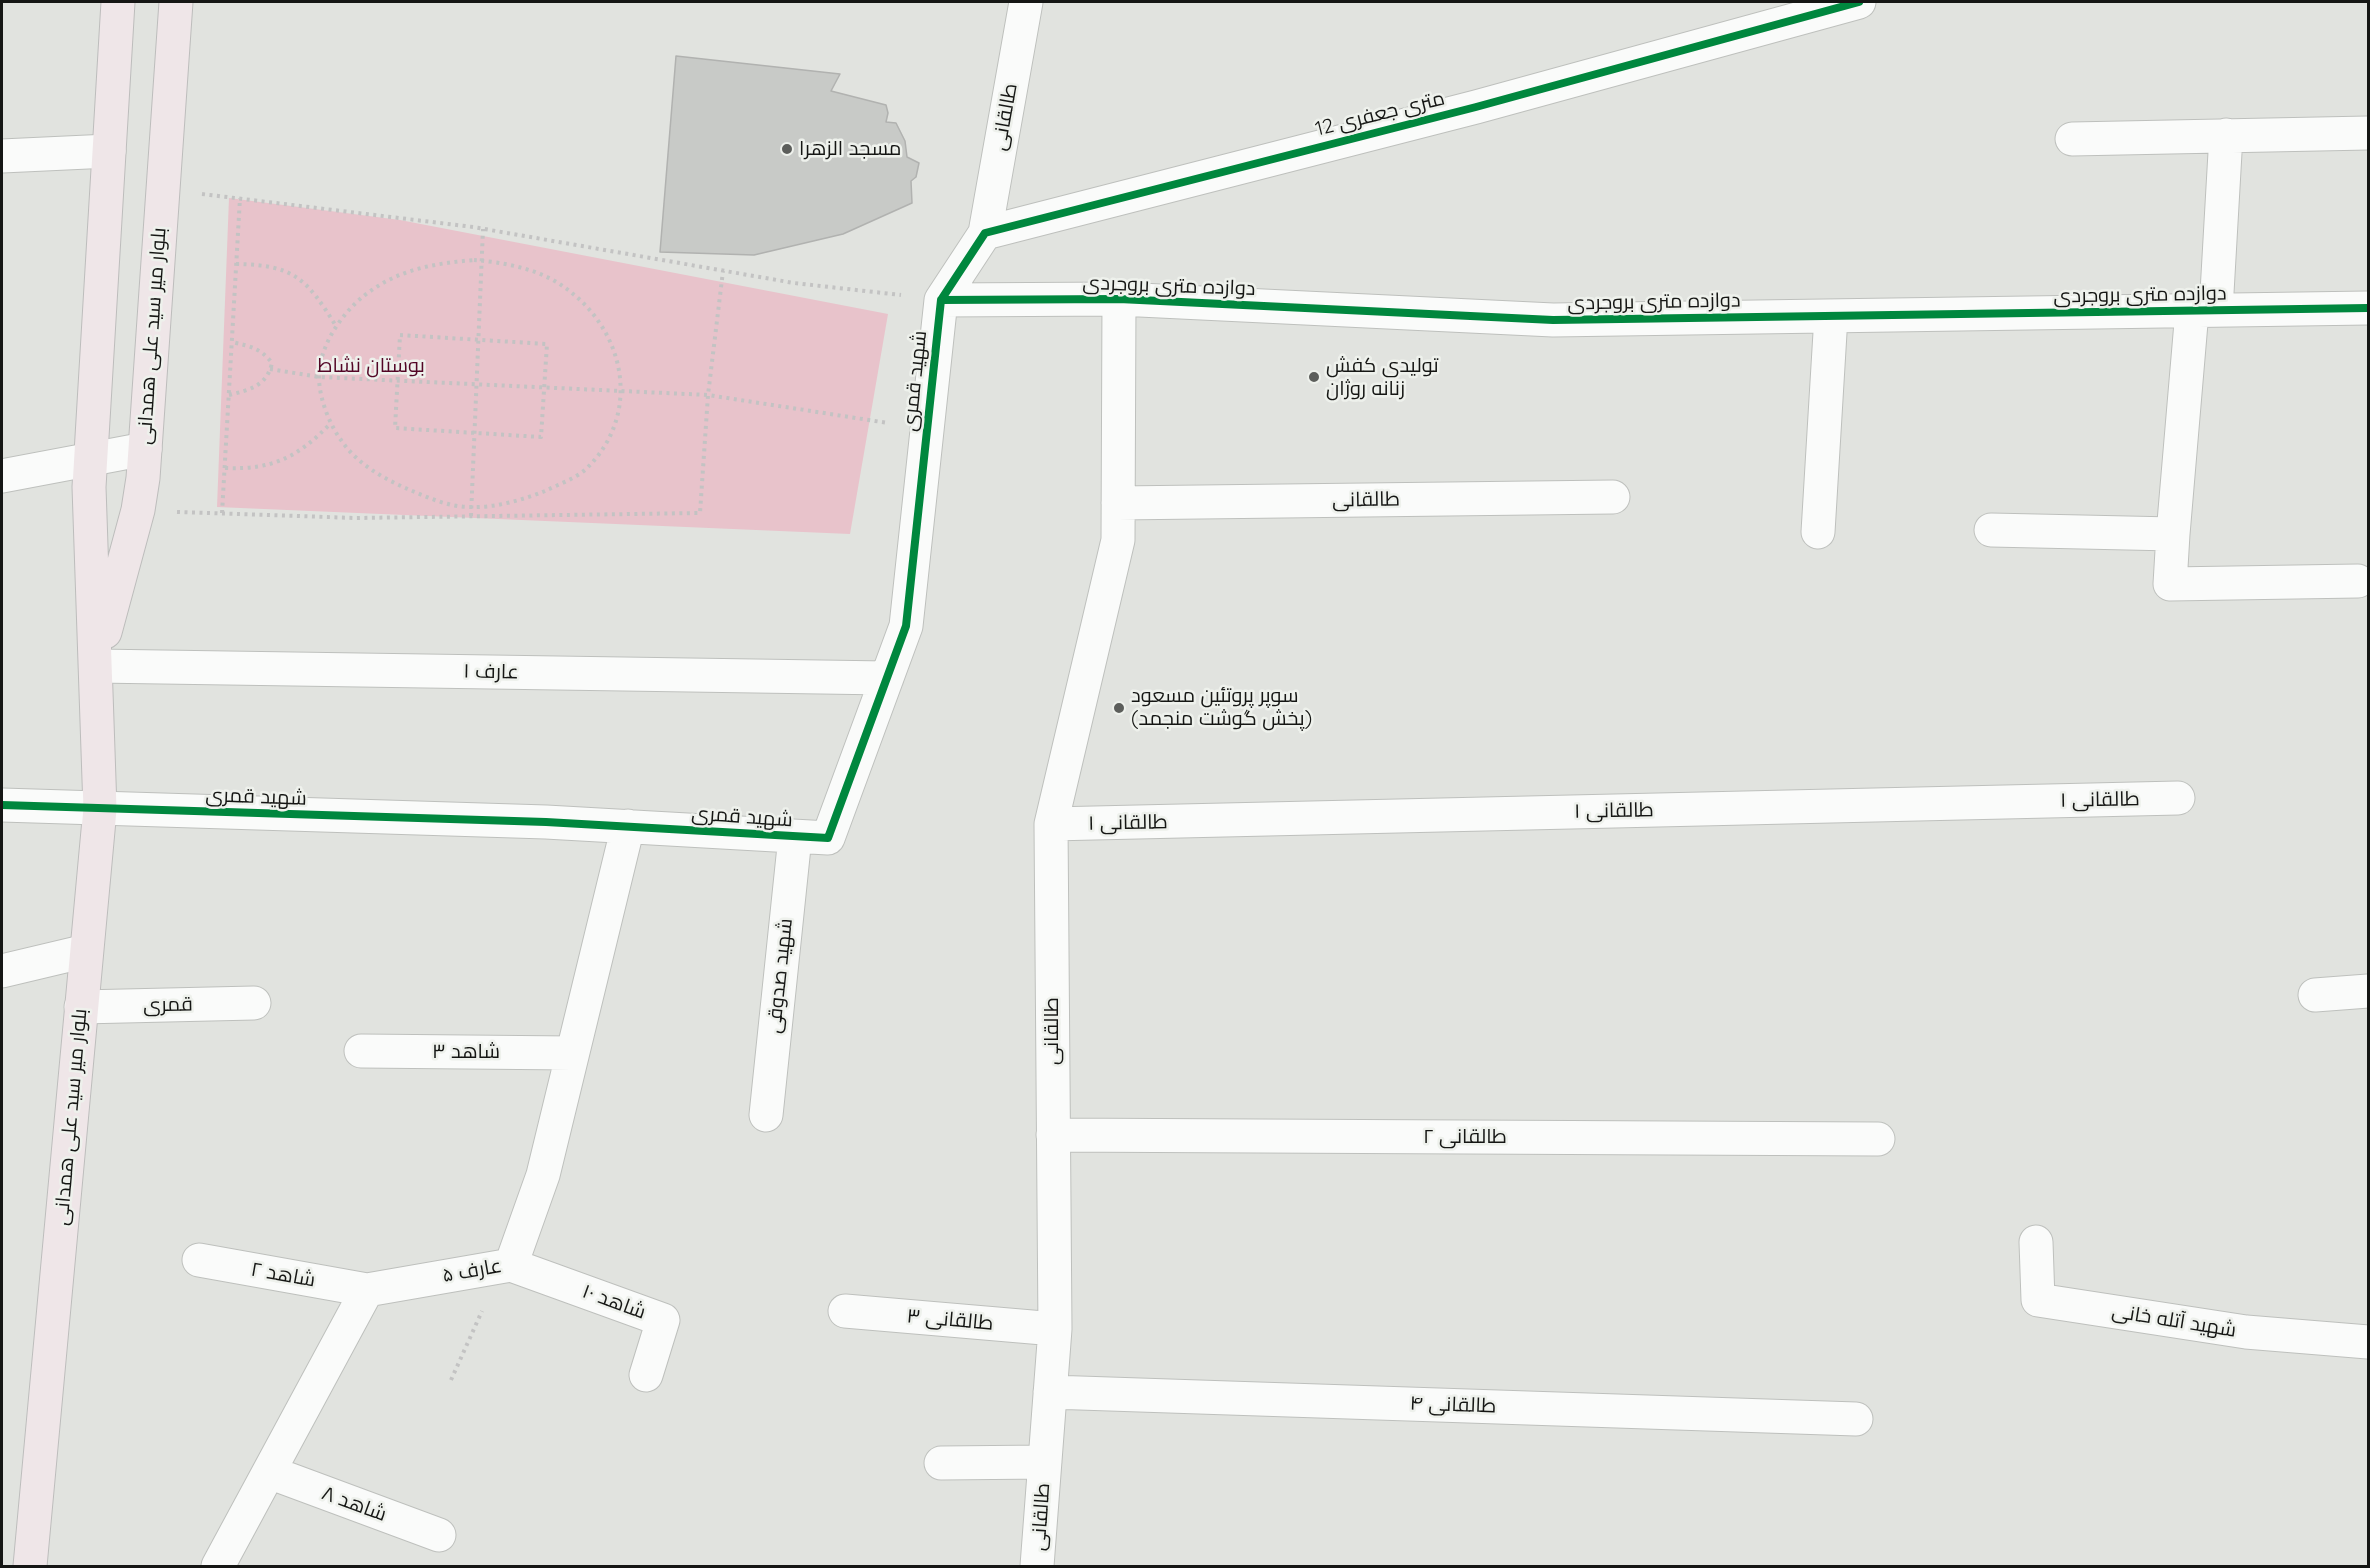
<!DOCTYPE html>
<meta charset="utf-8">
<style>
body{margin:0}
#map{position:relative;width:2370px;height:1568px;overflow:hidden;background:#e1e3df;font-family:Quicksand,sans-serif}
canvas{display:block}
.frame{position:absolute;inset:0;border:3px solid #151614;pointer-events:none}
</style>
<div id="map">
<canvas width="2370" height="1568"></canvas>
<div class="frame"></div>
</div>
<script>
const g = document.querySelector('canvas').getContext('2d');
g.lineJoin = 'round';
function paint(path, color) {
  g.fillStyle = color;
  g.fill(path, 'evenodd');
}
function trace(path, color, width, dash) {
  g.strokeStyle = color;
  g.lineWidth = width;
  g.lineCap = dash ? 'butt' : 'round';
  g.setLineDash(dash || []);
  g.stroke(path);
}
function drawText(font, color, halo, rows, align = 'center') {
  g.font = font + ' Quicksand,Cairo,sans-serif';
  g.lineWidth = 5;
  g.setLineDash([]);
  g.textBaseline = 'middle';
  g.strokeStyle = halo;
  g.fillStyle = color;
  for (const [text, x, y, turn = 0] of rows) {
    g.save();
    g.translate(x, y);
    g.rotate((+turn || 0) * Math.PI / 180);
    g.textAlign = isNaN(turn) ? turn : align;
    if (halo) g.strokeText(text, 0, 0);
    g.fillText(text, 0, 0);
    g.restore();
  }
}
paint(new Path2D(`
 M229,198L400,220L888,314L850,534L217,507Z`), '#e8c3cb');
const building = new Path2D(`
 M676,56L840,74L831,91L886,105L888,113L886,122L896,123L905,141L907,157L919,163L916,177L911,181L912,203L843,234L754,255L660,252Z`);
paint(building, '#c8cac7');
trace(building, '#b1b2b0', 1.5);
const minor = new Path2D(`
 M2072,139L2368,133
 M2,156L109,151
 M985,233L1026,2
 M941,300L1119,299L1553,320L2368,308
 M2216,310L2226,135
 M2,476L145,449
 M1118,503L1613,497
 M1991,530L2173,534L2192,311
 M1818,532L1831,316
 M2173,534L2170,584L2358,581
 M96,666L887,678
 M2,805L546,822L828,838L906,626L941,300L985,233L1476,107L1859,2
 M1051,824L2178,798
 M2,971L86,951
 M2315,995L2368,991
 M81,1007L254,1003
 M361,1051L572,1053
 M766,1115L795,837
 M1053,1135L1878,1139
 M2036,1242L2038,1300L2246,1332L2368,1342
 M199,1260L367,1290
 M511,1265L663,1320L646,1375
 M845,1311L1055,1329
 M1050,1392L1856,1419
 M941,1463L1045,1462
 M269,1472L439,1535
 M218,1566L367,1290L511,1265L543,1175L628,826
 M1037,1566L1055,1329L1051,824L1118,540L1119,299`);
const major = new Path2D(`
 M105,632L138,510L143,478L176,2
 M30,1566L100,809L89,487L118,2`);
trace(minor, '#bec0bd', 35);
trace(major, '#bdbdbc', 35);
trace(new Path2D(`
 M202,194L473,227L794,283L901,295
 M474,260C502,262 540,269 564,287C626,330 643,415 585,470C574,479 557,485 545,491C522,500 495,508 470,507C449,507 429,498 410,490C384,479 357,464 341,440C329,424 319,397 319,377C319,343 347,305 375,288C405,268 439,263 474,260Z
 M236,264C294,265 306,278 336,326
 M400,335L547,344L541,437L395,428Z
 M270,369L319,377L708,395L723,271
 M229,395C249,390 267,386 272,363C261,348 249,346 232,342
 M225,468C273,470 298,457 331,423
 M177,512L356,518L700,513L708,395L888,423
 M222,513L240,198
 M471,516L483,229
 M451,1380L482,1311`), '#c3c3c3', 4, [3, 4.5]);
trace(minor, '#fafbfa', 33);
trace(major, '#efe6e8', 33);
trace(new Path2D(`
 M941,300L1119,299L1553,320L2368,308
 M2,805L546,822L828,838L906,626L941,300L985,233L1476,107L1859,2`), '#00873e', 8);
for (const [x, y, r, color] of [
 [787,149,6,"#5c5e5b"],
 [1314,377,6,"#5c5e5b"],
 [1119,708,6,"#5c5e5b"]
]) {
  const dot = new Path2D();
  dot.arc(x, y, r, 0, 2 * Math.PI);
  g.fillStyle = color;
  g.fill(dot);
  trace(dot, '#eef1ec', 2);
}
drawText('20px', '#151614', '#eef1ec', [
 ["12 متری جعفری",1380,114,-14],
 ["طالقانی",1005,117,-80],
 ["دوازده متری بروجردی",1169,286,2],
 ["دوازده متری بروجردی",2140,295,-1],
 ["دوازده متری بروجردی",1654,302,-1],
 ["بلوار میر سید علی همدانی",152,336,-86],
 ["شهید قمری",915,381,-84],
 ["طالقانی",1366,500,-1],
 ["عارف ۱",491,672,1],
 ["شهید قمری",256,797,2],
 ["طالقانی ۱",2100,800,-1],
 ["طالقانی ۱",1614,811,-1],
 ["شهید قمری",742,817,4],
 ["طالقانی ۱",1128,823,-1],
 ["شهید صدوقی",780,976,-84],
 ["قمری",168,1005,-1],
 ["طالقانی",1052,1031,-90],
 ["شاهد ۳",466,1052],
 ["بلوار میر سید علی همدانی",71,1117,-85],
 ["طالقانی ۲",1465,1137],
 ["عارف ۵",472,1271,-10],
 ["شاهد ۲",283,1275,10],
 ["شاهد ۱۰",614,1302,20],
 ["طالقانی ۳",950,1320,5],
 ["شهید آتله خانی",2174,1321,9],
 ["طالقانی ۴",1453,1405,2],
 ["شاهد ۸",354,1504,20],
 ["طالقانی",1041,1517,-86]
]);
drawText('20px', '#151614', '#eef1ec', [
 ["مسجد الزهرا",799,149],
 ["تولیدی کفش",1326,366],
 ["زنانه روژان",1326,389],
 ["سوپر پروتئین مسعود",1131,696],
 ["(پخش گوشت منجمد)",1131,719]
], 'left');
drawText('20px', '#530626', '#eef1ec', [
 ["بوستان نشاط",371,366]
]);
</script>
